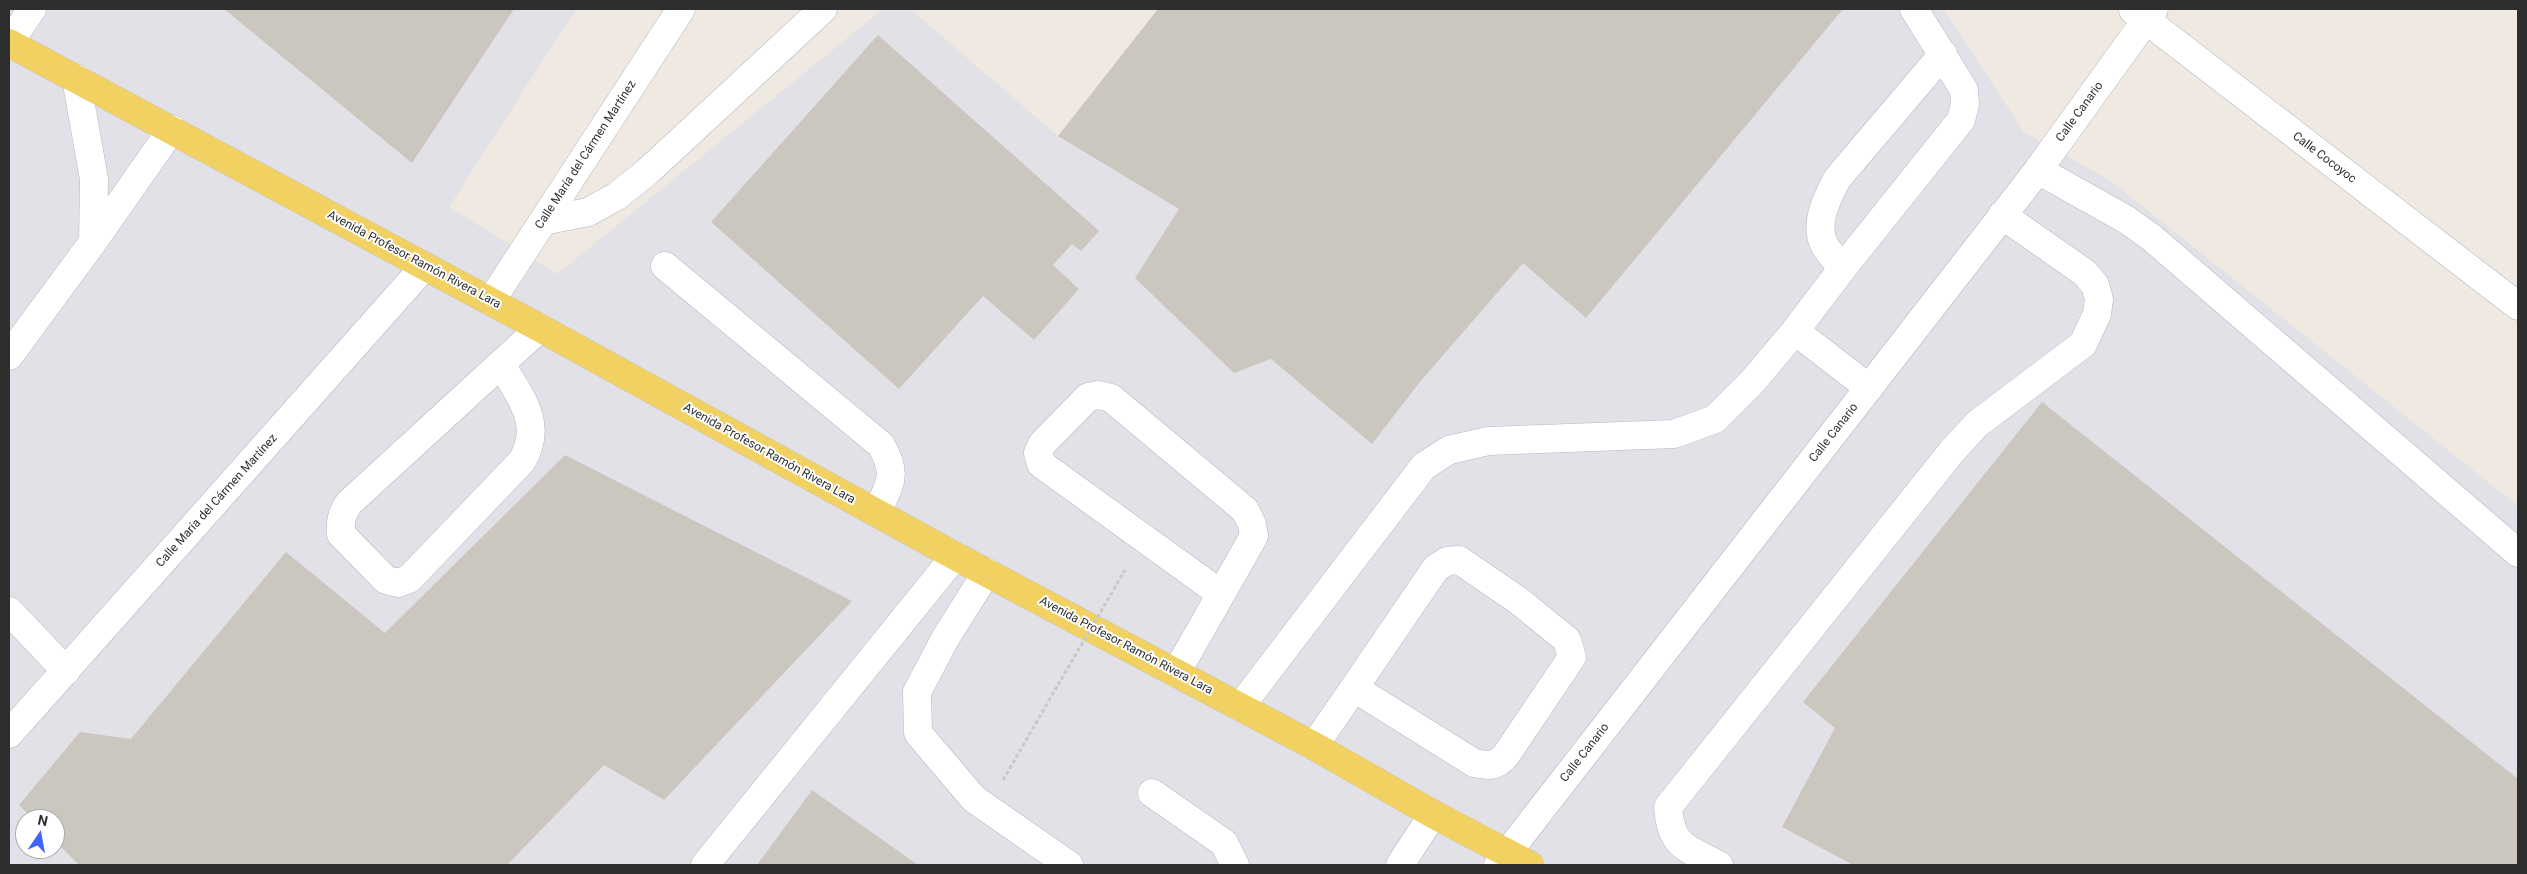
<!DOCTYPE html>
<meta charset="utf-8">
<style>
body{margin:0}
#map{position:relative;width:2527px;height:874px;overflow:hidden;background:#efe9e1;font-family:Roboto,sans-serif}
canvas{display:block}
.frame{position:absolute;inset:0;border:10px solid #2e2e2e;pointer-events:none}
.north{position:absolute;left:15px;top:809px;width:50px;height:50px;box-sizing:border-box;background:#fff;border:1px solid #ababab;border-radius:50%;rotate:12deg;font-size:14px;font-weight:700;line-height:20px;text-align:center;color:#2e2e2e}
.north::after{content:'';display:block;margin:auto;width:18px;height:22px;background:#4264fb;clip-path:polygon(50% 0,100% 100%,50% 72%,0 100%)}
</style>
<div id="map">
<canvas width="2527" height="874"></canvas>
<div class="frame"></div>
<div class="north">N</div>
</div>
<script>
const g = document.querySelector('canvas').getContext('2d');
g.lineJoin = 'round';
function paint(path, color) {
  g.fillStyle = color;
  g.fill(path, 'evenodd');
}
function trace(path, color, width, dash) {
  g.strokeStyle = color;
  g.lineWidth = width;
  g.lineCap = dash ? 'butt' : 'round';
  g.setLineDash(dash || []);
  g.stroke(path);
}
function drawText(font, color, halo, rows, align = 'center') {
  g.font = font + ' Roboto,sans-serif';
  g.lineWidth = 4;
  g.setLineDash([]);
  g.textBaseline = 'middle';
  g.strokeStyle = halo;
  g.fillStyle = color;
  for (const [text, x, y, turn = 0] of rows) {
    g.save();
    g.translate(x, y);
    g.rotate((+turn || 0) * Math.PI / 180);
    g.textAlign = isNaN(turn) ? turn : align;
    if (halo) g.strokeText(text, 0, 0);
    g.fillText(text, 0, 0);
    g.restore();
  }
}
paint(new Path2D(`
 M9,9H576L449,207L557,274L883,9H910L1058,136L1158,9H1943L2024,132L2111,181L2518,506V865H9ZM25,819H55V849H25Z`), '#e3e1e8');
paint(new Path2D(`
 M224,9H514L412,163Z
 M1158,9H1843L1586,318L1523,263L1419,383L1372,444L1271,359L1234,373L1135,278L1179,209L1058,136Z
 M878,35L1099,231L1081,251L1072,244L1053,265L1079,289L1034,340L983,296L899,389L711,222Z
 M2042,402L2518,779V865H1853L1782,827L1835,728L1803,702Z
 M565,455L852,601L664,800L604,765L507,865H79L55,841V819H33L19,805L80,732L131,739L286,552L385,633Z
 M812,790L918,865H757Z`), '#cbc7bf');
const minor = new Path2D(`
 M2133,10L2518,306
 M9,43L32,9
 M76,78L94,179L93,242
 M2038,170L2127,220L2152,238L2518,553
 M543,221L588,212L617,196L647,172L823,9
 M665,266L881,445C899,477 889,483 877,513
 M1842,269C1837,261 1830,254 1825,246C1813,225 1827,198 1837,179L1943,54
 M491,301L681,9
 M1795,331L1842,269L1961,120L1965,104L1964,90L1914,9
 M9,356L93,242L172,129
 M501,364C520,397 544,423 522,461L409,579L398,583L386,580L341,534C340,521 342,513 349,503L540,328
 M1099,395L1111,398L1245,510L1252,524L1254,536L1221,594L1041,464L1038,453L1042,444L1088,397Z
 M1459,560L1519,601L1567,640L1572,657L1506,755C1496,767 1489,766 1474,763L1354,688L1436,568L1447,561Z
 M987,572L946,637L917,692L918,733L974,799L1069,865
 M9,611L66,671
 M1176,673L1221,594
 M1240,707L1424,466L1449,450L1488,441L1674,434L1715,419L1753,381L1795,331L1869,388
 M9,734L424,267
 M1314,746L1354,688
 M1152,793L1224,843L1235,865
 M705,865L955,556
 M1400,865L1433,814
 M1498,865L2038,170L2154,9
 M1719,865C1687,848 1671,848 1668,807L1953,450L1977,424L2083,344L2097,314L2099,299L2095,285L2085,273L2002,215`);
const major = new Path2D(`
 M9,43L540,328L955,556L1314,746L1433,814L1530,865`);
trace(minor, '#b4b7c1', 29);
trace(major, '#c9c9c9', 29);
trace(new Path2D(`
 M1003,780L1058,685`), '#c9c9c9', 3, [4, 2.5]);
trace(minor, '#fff', 28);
trace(major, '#f2d163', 28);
trace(new Path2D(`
 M1058,685L1125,570`), '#c9c9c9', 3, [4, 2.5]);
drawText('12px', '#2e2e2e', '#fff', [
 ["Calle Canario",2080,112,-54],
 ["Calle María del Cármen Martínez",586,155,-57],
 ["Calle Cocoyoc",2324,158,37],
 ["Avenida Profesor Ramón Rivera Lara",414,260,28],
 ["Calle Canario",1834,433,-52],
 ["Avenida Profesor Ramón Rivera Lara",769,454,29],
 ["Calle María del Cármen Martínez",217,501,-48],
 ["Avenida Profesor Ramón Rivera Lara",1126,646,28],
 ["Calle Canario",1585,753,-52]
]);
</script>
